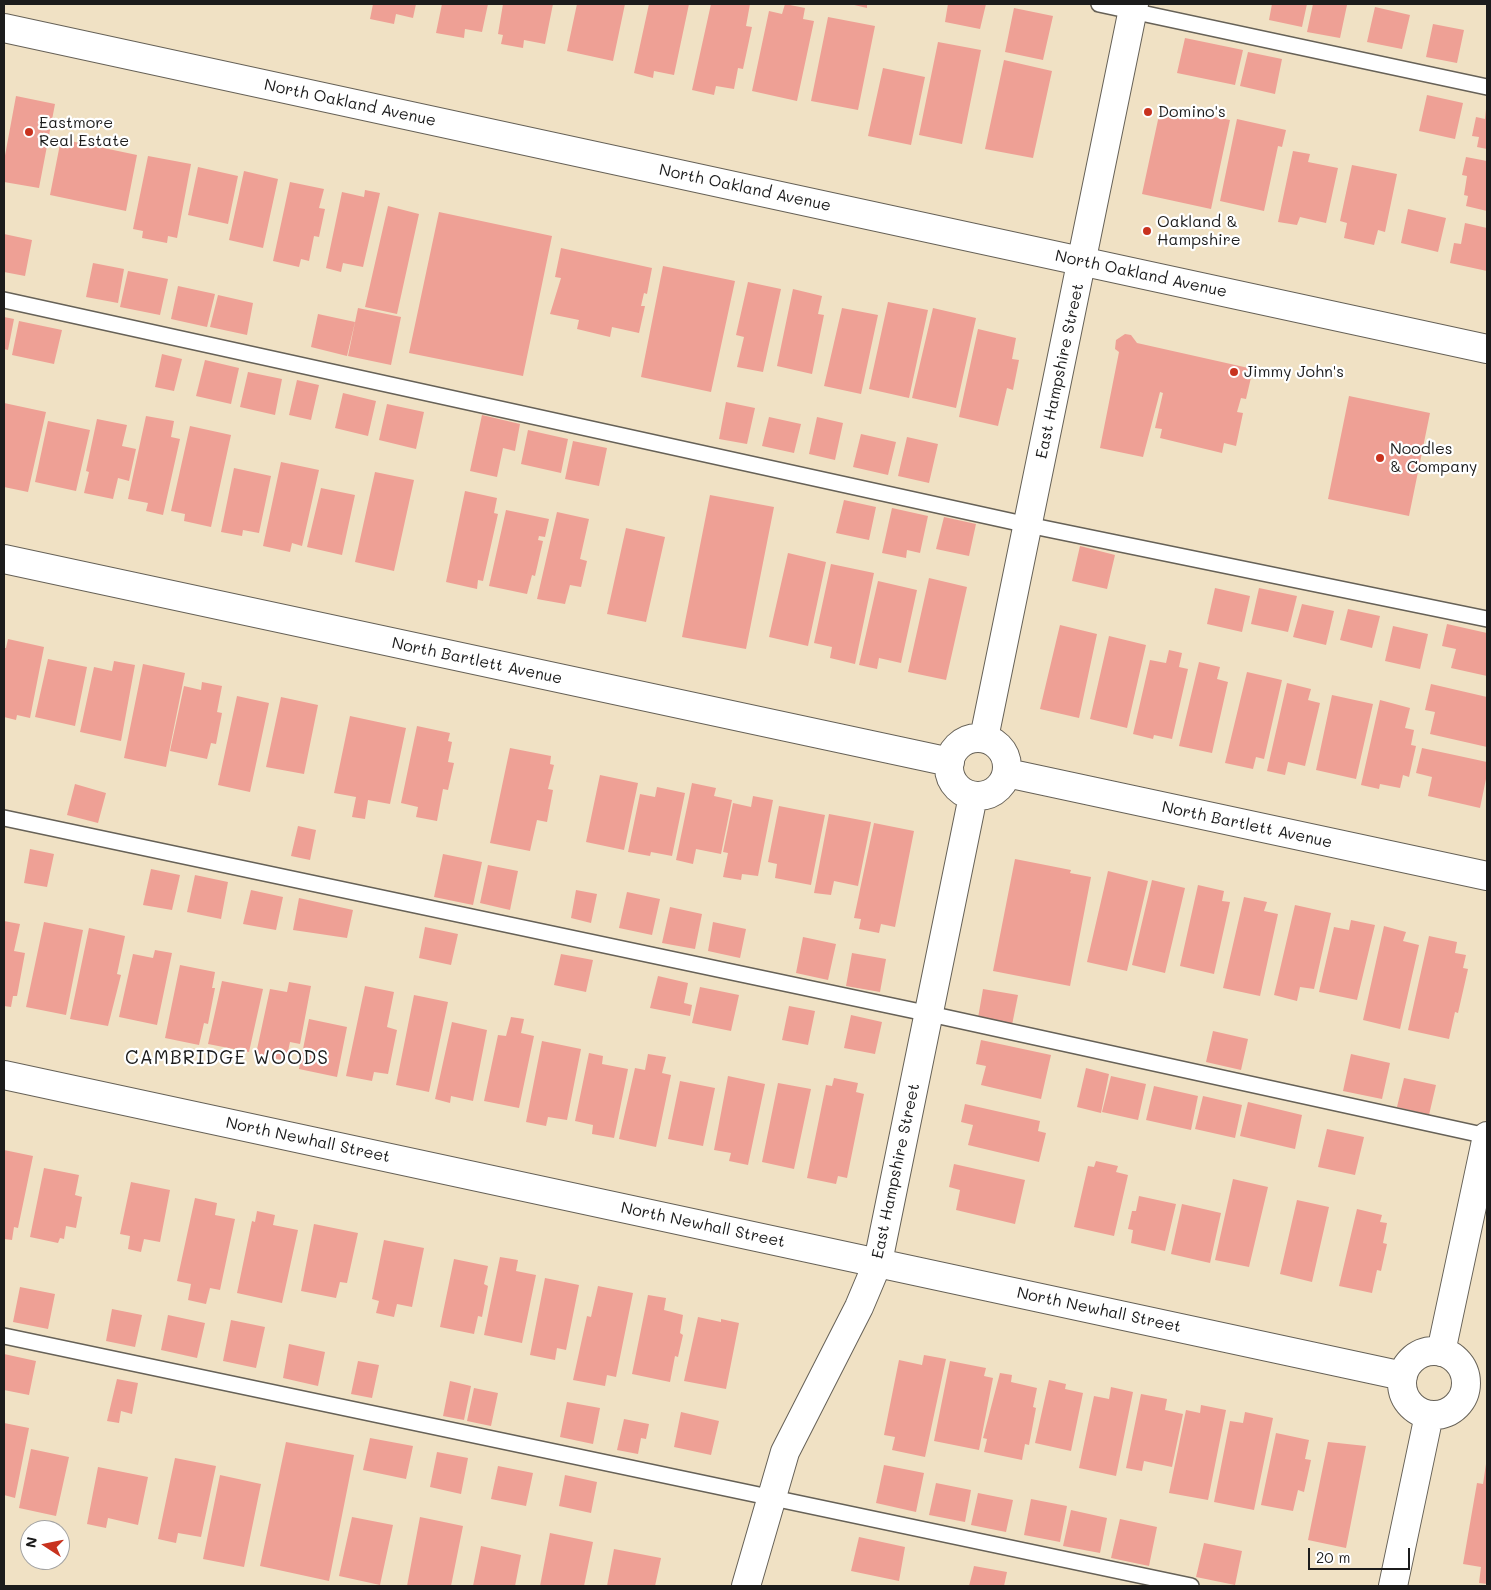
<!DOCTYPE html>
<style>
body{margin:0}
#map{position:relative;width:1491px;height:1590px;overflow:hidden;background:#f0e1c4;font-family:Mali,sans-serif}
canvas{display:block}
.frame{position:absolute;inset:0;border:5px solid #1c1c1c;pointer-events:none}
.north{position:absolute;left:20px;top:1520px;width:50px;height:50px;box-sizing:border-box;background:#fff;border:1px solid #a4a4a4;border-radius:50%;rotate:281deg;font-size:14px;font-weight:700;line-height:20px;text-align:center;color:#1c1c1c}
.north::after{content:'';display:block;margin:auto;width:18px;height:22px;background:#c8321e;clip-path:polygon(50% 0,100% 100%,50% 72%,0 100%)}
.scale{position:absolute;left:1308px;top:1548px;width:102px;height:22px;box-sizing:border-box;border:2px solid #1c1c1c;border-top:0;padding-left:6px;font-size:15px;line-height:18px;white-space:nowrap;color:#1c1c1c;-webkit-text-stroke:4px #fff;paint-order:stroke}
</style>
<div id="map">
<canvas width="1491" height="1590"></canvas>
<div class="frame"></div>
<div class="north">N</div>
<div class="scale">20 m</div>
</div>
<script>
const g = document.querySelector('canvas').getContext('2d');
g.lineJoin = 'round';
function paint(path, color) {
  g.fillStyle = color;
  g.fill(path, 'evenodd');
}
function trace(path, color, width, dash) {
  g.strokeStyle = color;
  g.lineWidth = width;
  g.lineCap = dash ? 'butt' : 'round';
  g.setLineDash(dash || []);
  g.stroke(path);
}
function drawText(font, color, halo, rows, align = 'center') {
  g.font = font + ' Mali,sans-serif';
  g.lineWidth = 4.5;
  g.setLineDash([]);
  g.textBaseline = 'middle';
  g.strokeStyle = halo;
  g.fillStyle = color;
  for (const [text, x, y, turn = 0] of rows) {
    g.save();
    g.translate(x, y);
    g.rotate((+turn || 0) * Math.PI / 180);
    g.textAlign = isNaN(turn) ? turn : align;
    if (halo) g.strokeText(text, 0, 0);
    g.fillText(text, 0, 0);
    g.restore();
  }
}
paint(new Path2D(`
 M373,4H416L413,18L396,14L394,24L370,19Z
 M442,4H488L482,32L465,29L464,38L436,33Z
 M503,4H553L545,44L524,40L523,48L501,44L503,35L498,34Z
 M577,4H625L613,61L567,51Z
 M649,4H689L674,75L654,71L653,78L634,73Z
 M711,4H750L746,26L752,27L743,69L738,68L734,89L716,86L714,95L692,90Z
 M785,4L805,8L803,19L814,21L797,101L752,91L769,11L782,14Z
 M850,4H867V8Z
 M948,4H986L980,29L945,22Z
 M1272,4H1307L1302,27L1269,20Z
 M1313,4L1347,5L1340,38L1307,32Z
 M1375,7L1410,15L1402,49L1367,42Z
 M1014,8L1053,16L1043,60L1005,52Z
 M828,17L875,26L858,110L811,101Z
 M1433,24L1464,30L1457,63L1426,57Z
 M1185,38L1243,50L1235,85L1177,73Z
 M938,42L981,50L962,144L919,135Z
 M1248,52L1282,59L1275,94L1240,86Z
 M1004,60L1052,71L1033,158L985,149Z
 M883,68L925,77L911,145L868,136Z
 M1427,95L1463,103L1455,139L1419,131Z
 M16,96L55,104L39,188L4,182V161Z
 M1161,106L1230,120L1211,209L1142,194Z
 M1486,109H1487V149L1477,147L1479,137L1472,136L1476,117L1485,119Z
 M1237,119L1286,130L1282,147L1278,146L1264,211L1220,201Z
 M61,139L137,155L126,211L50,195Z
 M1293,151L1310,154L1308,162L1338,168L1326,223L1300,217L1297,225L1278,222Z
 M148,156L191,164L177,238L168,236L167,243L142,238L143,231L133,229Z
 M1466,157L1487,161V211L1466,206L1468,196L1464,195L1467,176L1462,175Z
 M1352,165L1397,174L1385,232L1378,230L1374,245L1344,238L1347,223L1340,221Z
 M198,167L238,176L228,224L188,215Z
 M244,171L278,179L263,248L229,240Z
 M290,182L324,189L319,208L325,209L319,237L314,236L309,261L301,259L299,267L273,261Z
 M365,190L380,193L363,267L343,263L341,272L326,268L342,192L364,197Z
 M388,206L419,214L397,314L365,307Z
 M1408,209L1446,218L1438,252L1401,243Z
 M439,212L552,236L523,376L409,353Z
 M1465,223L1487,228V271L1450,263L1454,243L1461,244Z
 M4,234L32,240L25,276L4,272Z
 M561,248L652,268L647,294L644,293L641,306H645L639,333L612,327L610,337L577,329L579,320L550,314L561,278L555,277Z
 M93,263L124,269L118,303L86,297Z
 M663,266L735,281L711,392L641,377Z
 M128,271L168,279L160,315L120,307Z
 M748,282L781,289L763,372L737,367L744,337L736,335Z
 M178,286L215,294L207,327L171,319Z
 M793,289L822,296L818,314L824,315L812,374L777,366Z
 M218,295L253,303L247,335L210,327Z
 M888,302L928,310L909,398L869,389Z
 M358,308L401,317L391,365L348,356Z
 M842,308L878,315L861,394L824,386Z
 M933,308L976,318L956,408L912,398Z
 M318,314L355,322L347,356L311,347Z
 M4,317L14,319L8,350L4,349Z
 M19,321L62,330L54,364L12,355Z
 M978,329L1016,338L1012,359L1019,360L1013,390L1007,388L998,426L959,417Z
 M1125,334L1131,335L1137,343L1253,369L1246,399L1241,398L1237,412L1243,413L1236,446L1224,443L1222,453L1160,438L1162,429L1155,428L1163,393L1160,392L1143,457L1100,448L1119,352L1115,349L1116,340Z
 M162,354L182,359L174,391L155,387Z
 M205,360L239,368L231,404L196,396Z
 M248,372L282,379L275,415L240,407Z
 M297,380L319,385L311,420L289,415Z
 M343,393L376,401L368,436L335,428Z
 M1349,396L1430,413L1409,516L1328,499Z
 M726,402L755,408L747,444L719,439Z
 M4,403L46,412L28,492L4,487Z
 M387,404L424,412L416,449L379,440Z
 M482,415L520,424L515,451L503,448L497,477L470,471Z
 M146,416L174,421L171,437L180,439L163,515L146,511L148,503L128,499Z
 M769,417L801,424L794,453L762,446Z
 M817,417L843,423L835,460L809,454Z
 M97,419L127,425L122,446L136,449L129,481L118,478L113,499L84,493L89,472L86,471Z
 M48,421L90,430L76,491L35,482Z
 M190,426L231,435L211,527L184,521L185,514L171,511Z
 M528,430L568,439L561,473L521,464Z
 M861,434L896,442L888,475L853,467Z
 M907,437L938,444L929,483L898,476Z
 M573,441L607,448L599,486L565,479Z
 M281,462L319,470L302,546L292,543L290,552L263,546Z
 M234,468L271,476L259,533L243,530L242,536L221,532Z
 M375,472L414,480L394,571L355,562Z
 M321,488L355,495L342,555L307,547Z
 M465,491L497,498L494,513L498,514L483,581L478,580L477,589L446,582Z
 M710,495L774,507L746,649L682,637Z
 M844,500L876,507L869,540L836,533Z
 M892,508L928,516L920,553L907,550L906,558L882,553Z
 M506,510L549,519L545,537L539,536L538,540L543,541L535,576L532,575L527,594L489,586Z
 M557,512L589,519L580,559L587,561L581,587L570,585L565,604L537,599Z
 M944,517L976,524L969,556L936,549Z
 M626,528L665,537L646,622L607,614Z
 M1080,546L1115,555L1107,589L1072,581Z
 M788,553L826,562L808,646L769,637Z
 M831,564L874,573L855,664L830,658L832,647L814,643Z
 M929,578L967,587L946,680L908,672Z
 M878,581L917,590L901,663L879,658L877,669L859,665Z
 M1215,588L1250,596L1242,632L1207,624Z
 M1259,588L1297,596L1288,632L1251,624Z
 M1302,604L1334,611L1326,645L1293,637Z
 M1348,609L1380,616L1372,648L1340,640Z
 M1447,624L1487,633V676L1451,668L1456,649L1442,646Z
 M1060,625L1097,634L1079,718L1040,709Z
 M1393,626L1428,634L1420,669L1385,661Z
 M1109,636L1146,645L1127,728L1090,719Z
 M8,639L44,647L30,718L17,715L16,720L4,717V648H6Z
 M1169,650L1182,653L1179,667L1188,669L1172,739L1154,735L1153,739L1133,734L1150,660L1166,663Z
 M48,659L87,667L75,726L35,717Z
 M114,661L135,665L121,741L80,732L94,667L112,671Z
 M1199,662L1220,667L1217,679L1228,682L1212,753L1179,746Z
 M143,664L185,673L166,767L124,758Z
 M1247,672L1282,680L1264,759L1256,757L1253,769L1225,763Z
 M202,682L222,686L217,712L222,713L216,744L211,743L207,759L170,751L184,686L201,690Z
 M1287,683L1311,689L1308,700L1320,703L1305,766L1288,762L1285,775L1267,771Z
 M1431,684L1487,697V747L1430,734L1435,712L1425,710Z
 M1332,695L1373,704L1356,779L1316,770Z
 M237,696L269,703L250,792L218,785Z
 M281,697L318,705L304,774L266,767Z
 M1380,700L1410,708L1405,728L1414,730L1411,745L1416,746L1409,777L1403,775L1400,788L1380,784L1379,789L1361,785Z
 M350,716L406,728L390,804L368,800L365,819L352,817L356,797L334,793Z
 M417,726L450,733L448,741L452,742L448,762L454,763L448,790L443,789L437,821L416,817L418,807L401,803Z
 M510,748L551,756L550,764L554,765L548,789L553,790L547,822L537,820L530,851L490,843Z
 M1422,748L1487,762V774L1480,808L1428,796L1432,777L1416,773Z
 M600,775L638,783L624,850L586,842Z
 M692,783L716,788L714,796L732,800L721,854L696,849L693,864L676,860Z
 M75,784L106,793L98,823L67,815Z
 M657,787L685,793L672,856L651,852L650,856L628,852L640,794L655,797Z
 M753,796L773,800L758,876L742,874L741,880L723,877L728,853L723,852L733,803L751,807Z
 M779,806L825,815L811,885L775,878L777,864L768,862Z
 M829,814L871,822L858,886L834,881L831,895L814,893Z
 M874,823L914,831L895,927L881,924L879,933L859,929L861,919L854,918Z
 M298,826L316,830L310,860L291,856Z
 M30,849L54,854L47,887L24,883Z
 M443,854L482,862L473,905L434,897Z
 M1015,859L1071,870L1070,873L1091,877L1070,986L993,971Z
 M488,865L518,871L510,910L480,903Z
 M151,869L180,875L172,910L143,905Z
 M1108,871L1148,881L1127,971L1087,962Z
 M195,875L228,882L221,919L187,912Z
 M1152,880L1185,888L1165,973L1132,965Z
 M1198,885L1224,891L1222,901L1230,902L1214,974L1180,966Z
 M251,890L283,897L276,930L243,924Z
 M576,890L597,894L591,923L571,918Z
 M627,892L660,899L652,935L619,928Z
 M1244,897L1267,902L1264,911L1278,914L1260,996L1223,988Z
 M299,898L353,910L347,938L293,930Z
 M1295,905L1331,913L1314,989L1300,987L1297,1001L1274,995Z
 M670,907L702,914L695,949L662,943Z
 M1351,920L1375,925L1357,1000L1319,992L1334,927L1349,930Z
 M4,921L20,924L14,951L25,953L17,996H13L11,1007L4,1006Z
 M44,922L83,930L66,1015L26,1007Z
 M713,922L746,929L740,958L708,951Z
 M1384,926L1406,932L1403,941L1419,945L1400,1029L1363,1020Z
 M425,927L458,934L451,965L419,958Z
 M89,928L125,936L117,974L121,975L108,1026L70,1019Z
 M1429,936L1457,942L1455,953L1466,955L1463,968L1468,969L1458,1013L1455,1012L1449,1039L1408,1030Z
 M803,937L836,944L828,980L796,973Z
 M155,950L172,953L157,1025L119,1017L133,954L153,958Z
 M852,953L886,959L880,992L846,986Z
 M561,954L593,960L586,992L554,985Z
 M180,965L215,972L212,988H215L208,1024L204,1023L199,1045L165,1038Z
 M658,976L688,983L684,1003L692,1005L690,1016L650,1008Z
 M222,981L263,989L249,1052L208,1044Z
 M289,982L311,986L300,1044L290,1042L286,1061L256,1054L270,989L287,992Z
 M365,986L394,992L387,1027L397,1030L388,1074L374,1072L372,1081L346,1076Z
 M700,987L739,995L731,1031L692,1023Z
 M983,989L1018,995L1012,1025L978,1018Z
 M414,995L448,1002L429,1092L396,1085Z
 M789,1006L815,1011L808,1045L782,1040Z
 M851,1015L882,1022L875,1054L844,1048Z
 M511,1017L524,1019L521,1033L534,1036L519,1108L484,1101L498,1035L506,1036Z
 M309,1019L347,1027L337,1077L299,1069Z
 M452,1022L487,1030L473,1101L451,1096L450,1103L435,1099Z
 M1213,1031L1248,1039L1241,1070L1206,1062Z
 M981,1040L1051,1055L1041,1099L981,1085L986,1066L976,1064Z
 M542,1041L581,1049L567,1120L548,1117L546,1126L526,1122Z
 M589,1053L603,1056L602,1064L628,1069L614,1138L592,1134L593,1125L575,1121Z
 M648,1054L666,1057L662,1073L671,1075L656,1147L619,1139L635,1068L645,1070Z
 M1351,1054L1390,1063L1382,1099L1343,1091Z
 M1086,1068L1109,1074L1101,1113L1077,1107Z
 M728,1076L765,1084L748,1165L729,1161L731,1153L714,1150Z
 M1111,1076L1146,1084L1138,1120L1102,1112Z
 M834,1078L858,1083L856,1092L864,1094L847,1178L838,1176L836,1184L807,1178L826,1085L832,1086Z
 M1404,1078L1436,1085L1429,1115L1397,1107Z
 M680,1081L715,1088L703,1146L668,1139Z
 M778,1083L811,1089L794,1169L762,1162Z
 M1154,1086L1198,1096L1191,1130L1146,1120Z
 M1203,1096L1242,1105L1235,1138L1195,1129Z
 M1248,1102L1302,1115L1295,1149L1240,1136Z
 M965,1104L1040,1121L1038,1131L1046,1133L1039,1162L968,1145L973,1125L961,1122Z
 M1327,1129L1364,1137L1355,1175L1318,1167Z
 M4,1150L33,1156L18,1228L14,1227L12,1240L4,1239Z
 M1096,1161L1118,1166L1116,1172L1128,1175L1114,1236L1074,1227L1088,1166L1094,1167Z
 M954,1164L1025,1180L1015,1224L956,1210L960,1190L949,1187Z
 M44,1168L79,1175L75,1195L82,1197L76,1228L66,1226L64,1239L60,1238L58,1243L30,1237Z
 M1233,1179L1268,1187L1249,1267L1215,1260Z
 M131,1182L170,1190L160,1242L144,1239L141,1252L128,1249L130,1236L120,1234Z
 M1139,1196L1176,1204L1165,1251L1131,1243L1133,1230L1128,1229L1132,1211H1136Z
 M195,1198L217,1203L215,1215L235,1219L220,1290L210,1288L206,1304L188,1300L191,1284L177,1281Z
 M1297,1200L1329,1207L1312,1282L1280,1274Z
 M1182,1204L1221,1213L1210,1263L1171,1254Z
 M1357,1209L1382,1215L1380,1222L1387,1223L1383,1243L1387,1244L1381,1271L1377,1270L1372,1293L1339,1286Z
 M257,1211L275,1215L273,1225L298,1230L282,1303L237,1293L252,1221L255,1222Z
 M314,1224L358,1233L347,1283L340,1282L336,1298L301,1291Z
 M384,1240L424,1248L412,1307L397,1304L394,1317L376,1313L379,1301L372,1299Z
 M500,1257L518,1260L516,1271L536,1275L522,1343L484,1335Z
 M454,1259L488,1266L484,1284L488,1286L482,1317L478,1316L474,1334L440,1327Z
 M545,1278L579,1285L566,1350L557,1348L555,1360L530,1355Z
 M598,1286L633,1293L616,1377L607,1375L605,1386L573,1380L587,1316L591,1317Z
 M20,1287L55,1294L48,1329L13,1322Z
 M648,1295L666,1298L664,1310L683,1315L680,1333L683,1335L678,1357L675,1356L670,1382L632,1374Z
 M112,1309L142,1315L135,1347L106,1341Z
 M168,1315L205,1323L197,1358L161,1350Z
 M698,1317L721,1322V1319L739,1323L726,1389L684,1381Z
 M231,1320L265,1327L256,1368L223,1361Z
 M289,1344L325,1352L318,1386L283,1378Z
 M4,1354L36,1361L29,1395L4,1390Z
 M924,1355L946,1359L925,1457L892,1450L895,1437L884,1435L899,1360L922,1365Z
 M358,1361L379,1365L372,1398L351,1394Z
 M950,1361L986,1368L984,1376L993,1378L979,1450L934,1441Z
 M1000,1373L1012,1375L1011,1382L1037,1388L1033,1407L1036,1408L1029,1445L1025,1444L1022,1460L984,1452L987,1439L983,1438Z
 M117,1379L138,1383L132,1414L121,1411L119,1423L107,1421Z
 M1049,1380L1066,1384L1065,1389L1083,1393L1071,1451L1035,1443Z
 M450,1381L471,1386L464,1420L443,1416Z
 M1111,1387L1133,1392L1116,1476L1079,1468L1094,1396L1109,1399Z
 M474,1388L498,1393L491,1426L467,1421Z
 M1141,1394L1167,1399L1165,1410L1183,1414L1172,1467L1144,1461L1142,1471L1126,1468Z
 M567,1402L600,1408L593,1444L560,1437Z
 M1201,1405L1226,1410L1208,1500L1169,1493L1186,1410L1200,1413Z
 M681,1412L719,1421L711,1455L674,1447Z
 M1245,1412L1273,1418L1254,1510L1214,1502L1230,1421L1243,1423Z
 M624,1419L649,1424L646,1439L641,1438L638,1454L617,1450Z
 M4,1423L29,1428L15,1498L4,1495Z
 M1276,1433L1309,1440L1305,1459L1311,1460L1304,1492L1298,1490L1293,1511L1261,1505Z
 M370,1438L413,1446L406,1479L363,1470Z
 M286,1442L354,1455L329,1581L260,1566Z
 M1328,1442L1366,1446L1346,1548L1308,1540Z
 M31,1449L69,1457L56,1516L19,1508Z
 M437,1452L468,1458L461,1494L430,1487Z
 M175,1458L216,1466L201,1537L178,1533L176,1543L158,1539Z
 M1486,1464H1487V1584L1479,1583L1481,1567L1463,1564L1477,1483L1483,1484Z
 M884,1465L924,1473L916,1512L876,1503Z
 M498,1466L533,1473L526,1506L491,1499Z
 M98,1467L148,1477L138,1525L108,1518L106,1528L87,1524Z
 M220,1475L261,1484L244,1567L203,1559Z
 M565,1475L597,1482L591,1513L559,1506Z
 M936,1483L971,1490L965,1522L929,1515Z
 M978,1493L1013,1500L1006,1532L971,1525Z
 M1031,1499L1067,1506L1060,1542L1024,1535Z
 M1071,1510L1107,1518L1100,1553L1063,1546Z
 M352,1517L393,1525L380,1585L339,1576Z
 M420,1517L463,1526L451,1586H407Z
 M1120,1519L1157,1527L1149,1566L1111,1558Z
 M550,1533L593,1542L584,1586H540Z
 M859,1537L905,1547L899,1581L851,1571Z
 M1204,1543L1242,1551L1235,1585L1196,1577Z
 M481,1546L521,1555L515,1586H473Z
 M614,1549L661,1558L655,1586H607Z
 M974,1566L1007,1572L1004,1586H969Z`), '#eea095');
const service = new Path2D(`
 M1099,4L1487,87
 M4,300L1028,525L1487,619
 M4,818L930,1014L1487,1136
 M4,1336L1191,1586`);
const minor = new Path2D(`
 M4,559L950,762
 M949 767a29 29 0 1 1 58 0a29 29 0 1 1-58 0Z
 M984,738L1134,4
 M1007,773L1487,876
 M4,1075L1403,1376
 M1402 1383a32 32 0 1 1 64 0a32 32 0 1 1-64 0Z
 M1441,1352L1487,1136
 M746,1586L785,1452L859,1307L878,1262L973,796
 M1393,1586L1429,1415`);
const secondary = new Path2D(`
 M4,28L1487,349`);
trace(service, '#666157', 18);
trace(minor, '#666157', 30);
trace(secondary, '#666157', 30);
trace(service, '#fff', 15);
trace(minor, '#fff', 28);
trace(secondary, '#fff', 28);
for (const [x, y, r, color] of [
 [1148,112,5,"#c8321e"],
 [29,132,5,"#c8321e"],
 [1147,231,5,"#c8321e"],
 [1234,372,5,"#c8321e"],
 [1380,458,5,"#c8321e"]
]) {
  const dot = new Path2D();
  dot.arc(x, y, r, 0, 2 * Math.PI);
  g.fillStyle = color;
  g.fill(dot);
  trace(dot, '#fff', 2);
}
drawText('16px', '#1c1c1c', '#fff', [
 ["North Oakland Avenue",350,103,12],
 ["North Oakland Avenue",745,188,12],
 ["North Oakland Avenue",1141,274,12],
 ["East Hampshire Street",1060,371,-78],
 ["North Bartlett Avenue",477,661,12],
 ["North Bartlett Avenue",1247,825,12],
 ["North Newhall Street",308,1140,12],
 ["East Hampshire Street",896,1171,-78],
 ["North Newhall Street",703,1225,12],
 ["North Newhall Street",1099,1310,12]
]);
drawText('16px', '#1c1c1c', '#fff', [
 ["Domino's",1158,112],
 ["Eastmore",39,123],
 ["Real Estate",39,141],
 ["Oakland &",1157,222],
 ["Hampshire",1157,240],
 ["Jimmy John's",1244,372],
 ["Noodles",1390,449],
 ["& Company",1390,467]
], 'left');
g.letterSpacing = '1px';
drawText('19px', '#1c1c1c', '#fff', [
 ["CAMBRIDGE WOODS",227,1058]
]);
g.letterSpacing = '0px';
</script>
